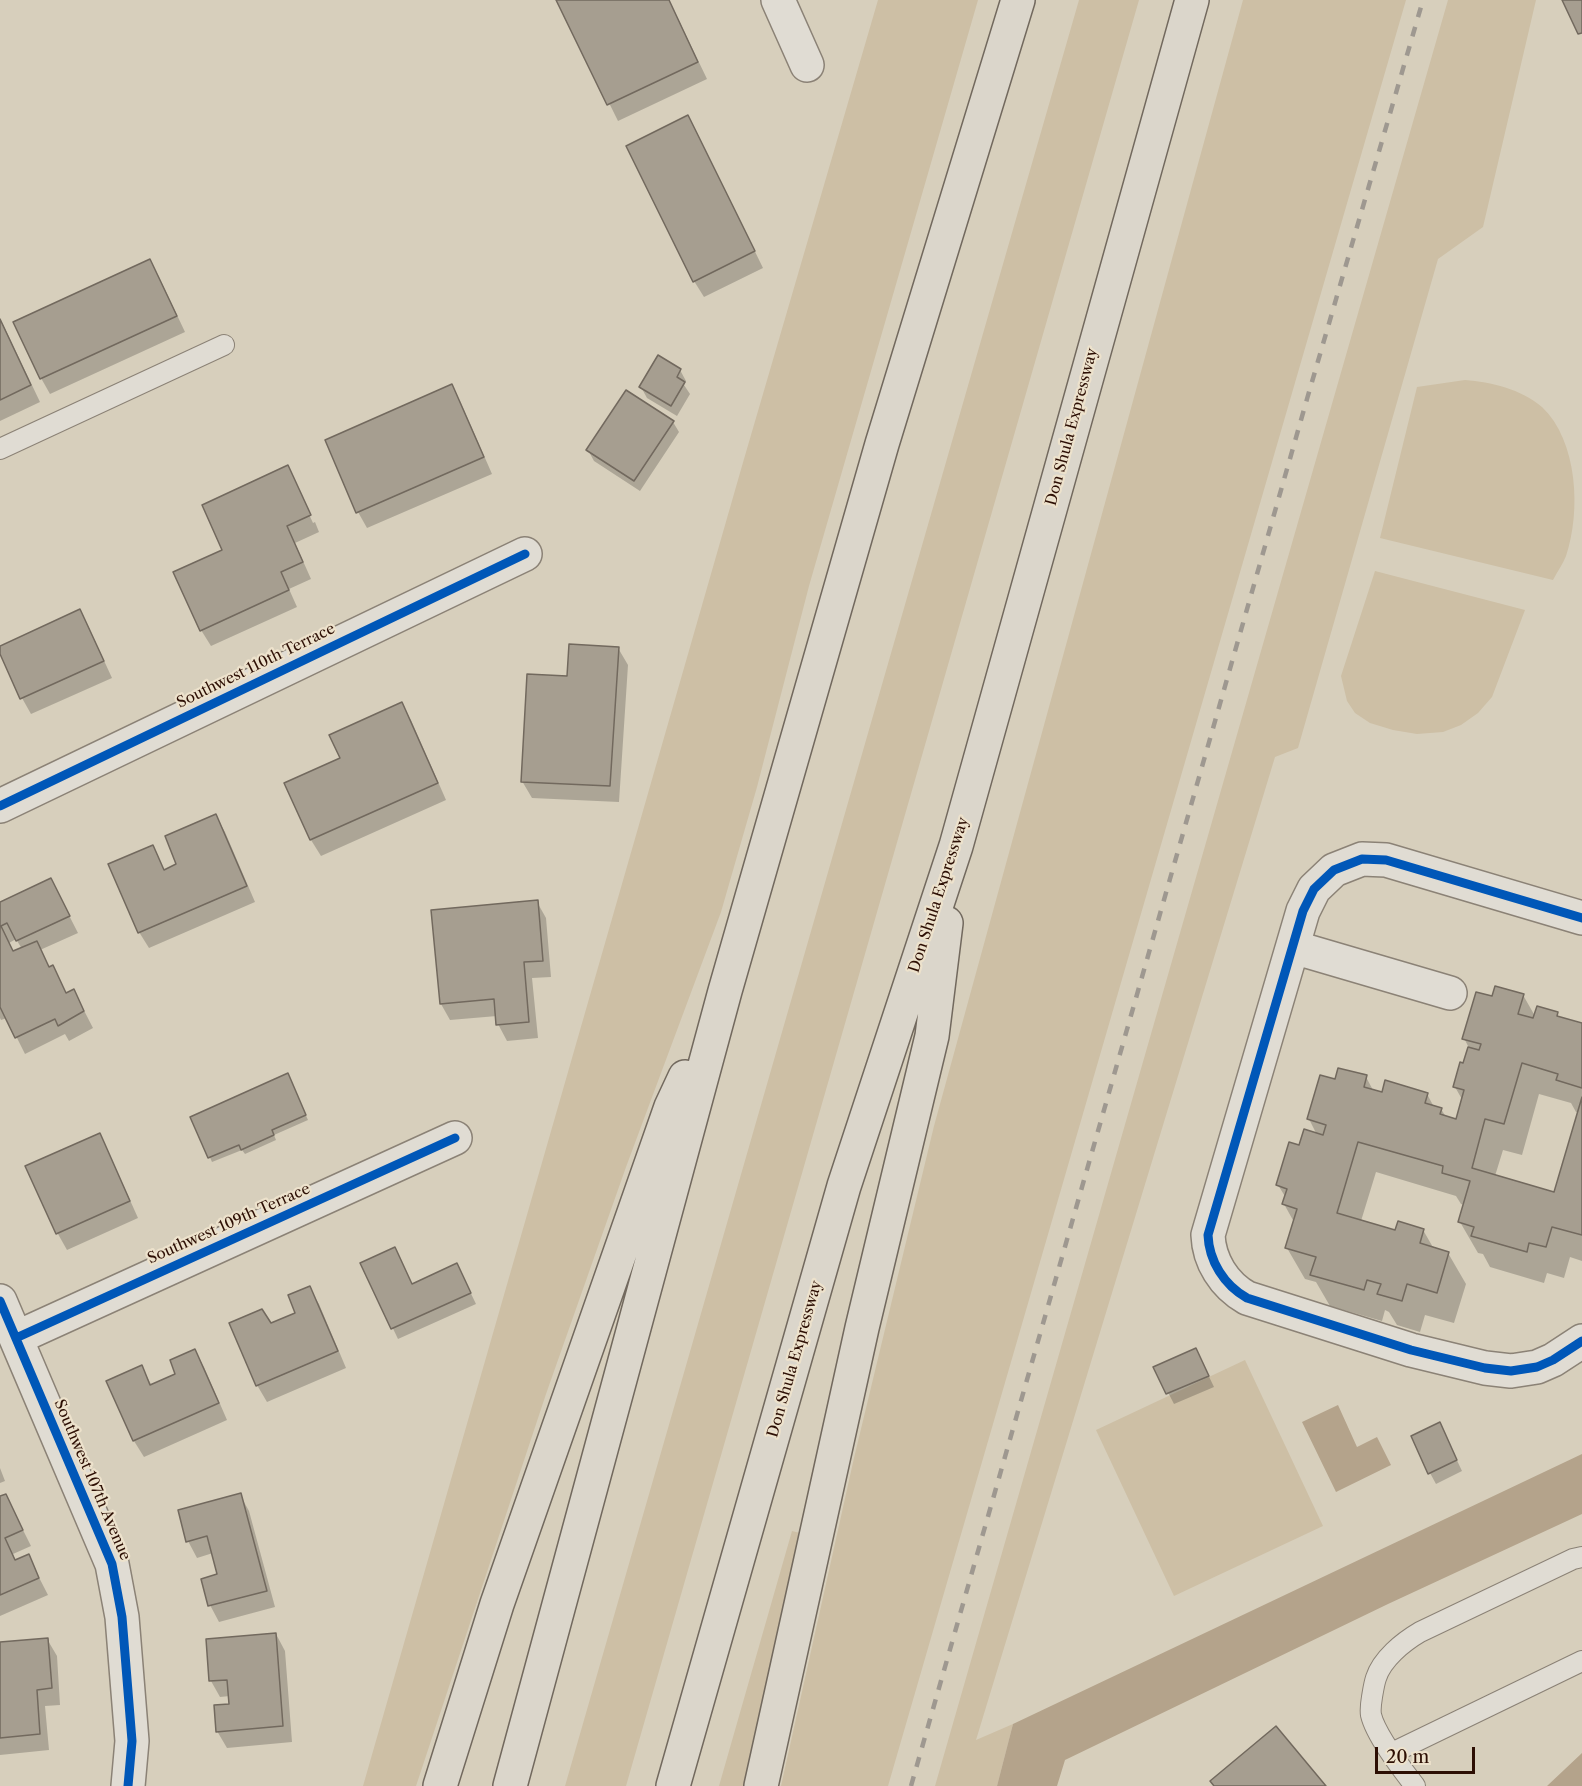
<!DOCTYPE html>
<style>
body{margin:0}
#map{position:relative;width:1582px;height:1786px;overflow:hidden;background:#d7cfbc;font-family:"Libre Caslon Text",serif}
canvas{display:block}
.scale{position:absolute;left:1375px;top:1747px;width:100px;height:27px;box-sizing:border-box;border:3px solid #2d0f04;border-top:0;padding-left:8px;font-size:18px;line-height:21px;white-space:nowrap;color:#2d0f04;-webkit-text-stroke:4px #ede2cc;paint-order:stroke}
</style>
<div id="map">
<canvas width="1582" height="1786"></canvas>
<div class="scale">20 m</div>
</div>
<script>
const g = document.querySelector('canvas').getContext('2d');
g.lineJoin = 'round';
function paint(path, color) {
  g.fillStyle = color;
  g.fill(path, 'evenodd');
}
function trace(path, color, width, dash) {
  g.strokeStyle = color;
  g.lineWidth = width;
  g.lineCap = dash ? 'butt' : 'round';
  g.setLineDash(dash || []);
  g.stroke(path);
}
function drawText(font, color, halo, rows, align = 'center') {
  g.font = font + ' "Libre Caslon Text",serif';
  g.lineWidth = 4.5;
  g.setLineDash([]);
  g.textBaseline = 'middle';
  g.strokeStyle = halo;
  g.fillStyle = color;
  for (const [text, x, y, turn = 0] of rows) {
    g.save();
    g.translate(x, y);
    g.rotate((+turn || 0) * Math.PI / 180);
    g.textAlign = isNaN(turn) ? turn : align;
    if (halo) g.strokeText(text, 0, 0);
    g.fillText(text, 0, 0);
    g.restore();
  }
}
paint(new Path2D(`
 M878,0H978L809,586L757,787L721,912L626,1167L546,1394L416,1786H363L744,459Z
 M1079,0H1139L626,1786H565Z
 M1243,0H1406L888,1786H781L854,1458L934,1126Z
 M1448,0H1536L1483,227L1438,259L1298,748L1275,757L976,1740L1013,1724L997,1786H935Z
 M1465,380C1491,382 1521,389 1542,407C1578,441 1581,512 1566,556C1563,564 1557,572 1553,580L1380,538L1417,387Z
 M1375,571L1525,610L1492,697L1478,713L1461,725L1443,732L1417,734L1393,730L1370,723L1355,713L1347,701L1341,676Z
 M1245,1360L1323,1526L1174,1596L1096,1430Z
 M792,1531L800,1533L744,1786H719Z`), '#cdbfa5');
paint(new Path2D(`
 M1338,1405L1357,1447L1377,1437L1391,1465L1336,1492L1302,1422Z
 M1582,1454V1514L1388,1604L1065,1760L1057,1786H997L1013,1724Z
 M1582,1753V1786H1547Z`), '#b4a38b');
paint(new Path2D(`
 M558,0H669L707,79L618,121Z
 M697,133L763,268L704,297L694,281Z
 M150,261L159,277L185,332L50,394L41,378Z
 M0,318L40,402L0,421Z
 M680,370L686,381L684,385L690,394L677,416L647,398L641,387Z
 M452,386L461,403L492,474L367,528L358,512Z
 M673,422L679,432L640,491L594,461L588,450Z
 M288,467L296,482H294L313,523L315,522L319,532L295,543L311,579L289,589L297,607L211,646L201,630L224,550Z
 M80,611L89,628L112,678L31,714L22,698L0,651V647Z
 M618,648L628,665L619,802L532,798L522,781Z
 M401,704L411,720L446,800L321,856L311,840L286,783L342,758Z
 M216,816L225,832L255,902L149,948L139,932L152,847L165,871L178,865Z
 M51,880L78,933L40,950L50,968L52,967L67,994L74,991L93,1028L69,1041L65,1034L25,1054L7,1018L1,1020L0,1018V904ZM16,939L22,949L14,953L9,943Z
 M537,902L546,918L551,977L532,978L538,1038L507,1041L498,1024L497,1016L450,1020L441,1004Z
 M1523,995L1535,1016L1557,1014L1560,1019L1582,1025V1261L1570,1257L1564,1278L1547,1273L1544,1283L1490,1267L1483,1254L1478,1253L1460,1222L1464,1205L1461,1204L1456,1196L1376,1172L1361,1221L1396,1232L1423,1230L1434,1249L1448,1253L1466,1284L1454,1323L1425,1315L1420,1332L1397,1325L1389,1312L1385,1310L1382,1321L1330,1306L1316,1282L1305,1279L1287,1248L1294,1222L1284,1204L1286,1198L1278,1185L1300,1147L1317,1135L1309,1119L1336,1080L1366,1077L1374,1092L1383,1094H1427L1434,1107L1441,1109L1446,1117L1457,1121L1463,1101L1455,1087L1469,1048L1464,1038L1493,998ZM1539,1094L1571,1103L1576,1112H1579L1555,1194L1495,1176L1503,1150L1522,1155Z
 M290,1080L308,1120L274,1135L276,1140L245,1154L242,1150L212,1162L192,1117Z
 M99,1135L108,1151L138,1218L67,1250L58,1234L27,1167Z
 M362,1264L412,1285L462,1275L476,1304L398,1339Z
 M309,1288L319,1304L346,1368L267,1402L257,1385L271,1324L297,1313Z
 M195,1351L204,1367L227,1420L144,1457L134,1441L108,1382L142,1367L152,1386L177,1375Z
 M1201,1360L1214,1387L1174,1404L1155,1367Z
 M1445,1435L1462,1471L1436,1484L1430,1473Z
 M0,1468L5,1481L0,1483Z
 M240,1495L249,1511L275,1607L219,1622L210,1605L219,1575L213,1553L197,1558L188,1541Z
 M6,1496L31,1546L13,1554L16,1561L28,1556L48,1595L0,1616V1498Z
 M276,1634L285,1651L292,1742L227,1748L217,1731L231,1705L230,1696L220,1697L211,1681Z
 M47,1639L57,1656L60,1705L45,1706L49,1750L0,1755V1643Z`), '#0003');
const building = new Path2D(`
 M556,0H669L698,62L607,105Z
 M1562,0H1582V33L1578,34Z
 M688,115L755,251L693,282L626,146Z
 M150,259L177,316L40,379L13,322Z
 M0,319L31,385L0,400Z
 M658,355L681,369L677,377L685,382L671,406L639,387Z
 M452,384L484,457L356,513L325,440Z
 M626,390L674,421L634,481L586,450Z
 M288,465L311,515L287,526L303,562L281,572L289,590L200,631L173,572L222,550L202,505Z
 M80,609L104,661L20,699L0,654V646Z
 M569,644L619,647L610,786L521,782L527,674L567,676Z
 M402,702L438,783L310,840L284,783L340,758L329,735Z
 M216,814L247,886L138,933L108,864L153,845L164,870L176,864L165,836Z
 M51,878L70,916L16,941L7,923L1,926L13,951L37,941L49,967L53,965L66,993L74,989L84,1011L58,1026L55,1019L15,1038L0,1007V902Z
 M538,900L543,961L524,962L529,1022L496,1025L494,999L440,1004L431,910Z
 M1495,986L1524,994L1518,1014L1533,1018L1537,1006L1558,1012L1557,1016L1582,1023V1088L1556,1080L1558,1074L1522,1063L1504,1124L1485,1119L1472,1168L1554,1192L1582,1097V1235L1552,1227L1546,1247L1529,1243L1527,1252L1471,1236L1474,1227L1458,1222L1470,1181L1442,1173L1443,1166L1358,1142L1337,1213L1395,1230L1398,1221L1424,1229L1420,1243L1449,1252L1437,1293L1407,1284L1402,1301L1377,1294L1381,1284L1367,1280L1364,1290L1310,1275L1316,1257L1285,1248L1297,1209L1282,1204L1287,1189L1276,1185L1289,1142L1299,1145L1304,1129L1323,1135L1326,1125L1307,1119L1320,1075L1335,1079L1338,1068L1367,1075L1364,1087L1382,1092L1385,1080L1428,1093L1425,1103L1442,1108L1440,1114L1456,1119L1464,1090L1453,1087L1460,1062L1463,1063L1468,1047L1479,1050L1481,1044L1462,1039L1476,992L1492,996Z
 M288,1073L306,1115L272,1130L274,1135L241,1150L239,1145L208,1158L190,1117Z
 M100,1133L130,1201L56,1234L25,1166Z
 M395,1247L412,1284L457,1263L471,1293L391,1329L360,1263Z
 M310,1286L338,1351L256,1386L229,1323L262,1309L271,1323L295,1313L288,1295Z
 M1196,1348L1209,1376L1166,1394L1153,1367Z
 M195,1349L219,1403L133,1441L106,1381L142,1365L150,1385L175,1374L170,1360Z
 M1440,1422L1457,1460L1428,1474L1411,1436Z
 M241,1493L267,1591L208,1606L201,1579L217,1574L207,1536L186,1542L178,1510Z
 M6,1494L23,1530L5,1538L15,1560L29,1554L39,1578L0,1595V1496Z
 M276,1633L283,1726L216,1732L214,1705L229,1704L227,1680L209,1681L206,1639Z
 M48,1638L52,1688L37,1690L40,1734L0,1738V1642Z
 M1276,1726L1326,1786H1214L1210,1781Z`);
paint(building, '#a69e90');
trace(building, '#72695e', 1.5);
const service = new Path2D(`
 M0,449L224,345
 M1392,1753L1582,1661
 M1415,1786C1402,1769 1376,1736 1371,1715C1370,1709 1371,1703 1372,1697C1373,1691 1374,1684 1376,1678C1382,1659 1403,1642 1420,1632L1573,1559L1582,1557`);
const minor = new Path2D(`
 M778,0L807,65
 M0,806L525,554
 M1582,918L1386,860L1362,859L1334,870L1314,889L1303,911L1208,1235C1209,1261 1224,1285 1247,1298L1411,1350L1485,1368L1511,1371L1537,1367L1553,1360L1582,1341
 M1293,947L1450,993
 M0,1301L112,1564L122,1617L132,1741L128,1786
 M16,1338L455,1138`);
const motorway = new Path2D(`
 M440,1786L497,1604L671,1107L685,1077
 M510,1786L725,991L882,444L1018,0
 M673,1786L844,1186L956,846L1192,0
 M761,1786L862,1328L932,1036L946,923`);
trace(service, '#8b8276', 22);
trace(minor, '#8b8276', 36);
trace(motorway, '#72695e', 36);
trace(service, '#e0dcd3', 20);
trace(minor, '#e0dcd3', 33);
trace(motorway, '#dbd6cb', 33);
trace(new Path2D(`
 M911,1786L1307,399L1423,0`), '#9e9890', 4.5, [10, 10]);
trace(new Path2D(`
 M0,806L525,554
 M1582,918L1386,860L1362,859L1334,870L1314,889L1303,911L1208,1235C1209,1261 1224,1285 1247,1298L1411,1350L1485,1368L1511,1371L1537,1367L1553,1360L1582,1341
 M0,1301L112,1564L122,1617L132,1741L128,1786
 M16,1338L455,1138`), '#0057b8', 9);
drawText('15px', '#2d0f04', '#ede2cc', [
 ["Don Shula Expressway",1072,427,-75],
 ["Southwest 110th Terrace",256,666,-26],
 ["Don Shula Expressway",939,895,-72],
 ["Southwest 109th Terrace",229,1224,-24],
 ["Don Shula Expressway",795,1359,-74],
 ["Southwest 107th Avenue",92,1480,67]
]);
</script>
